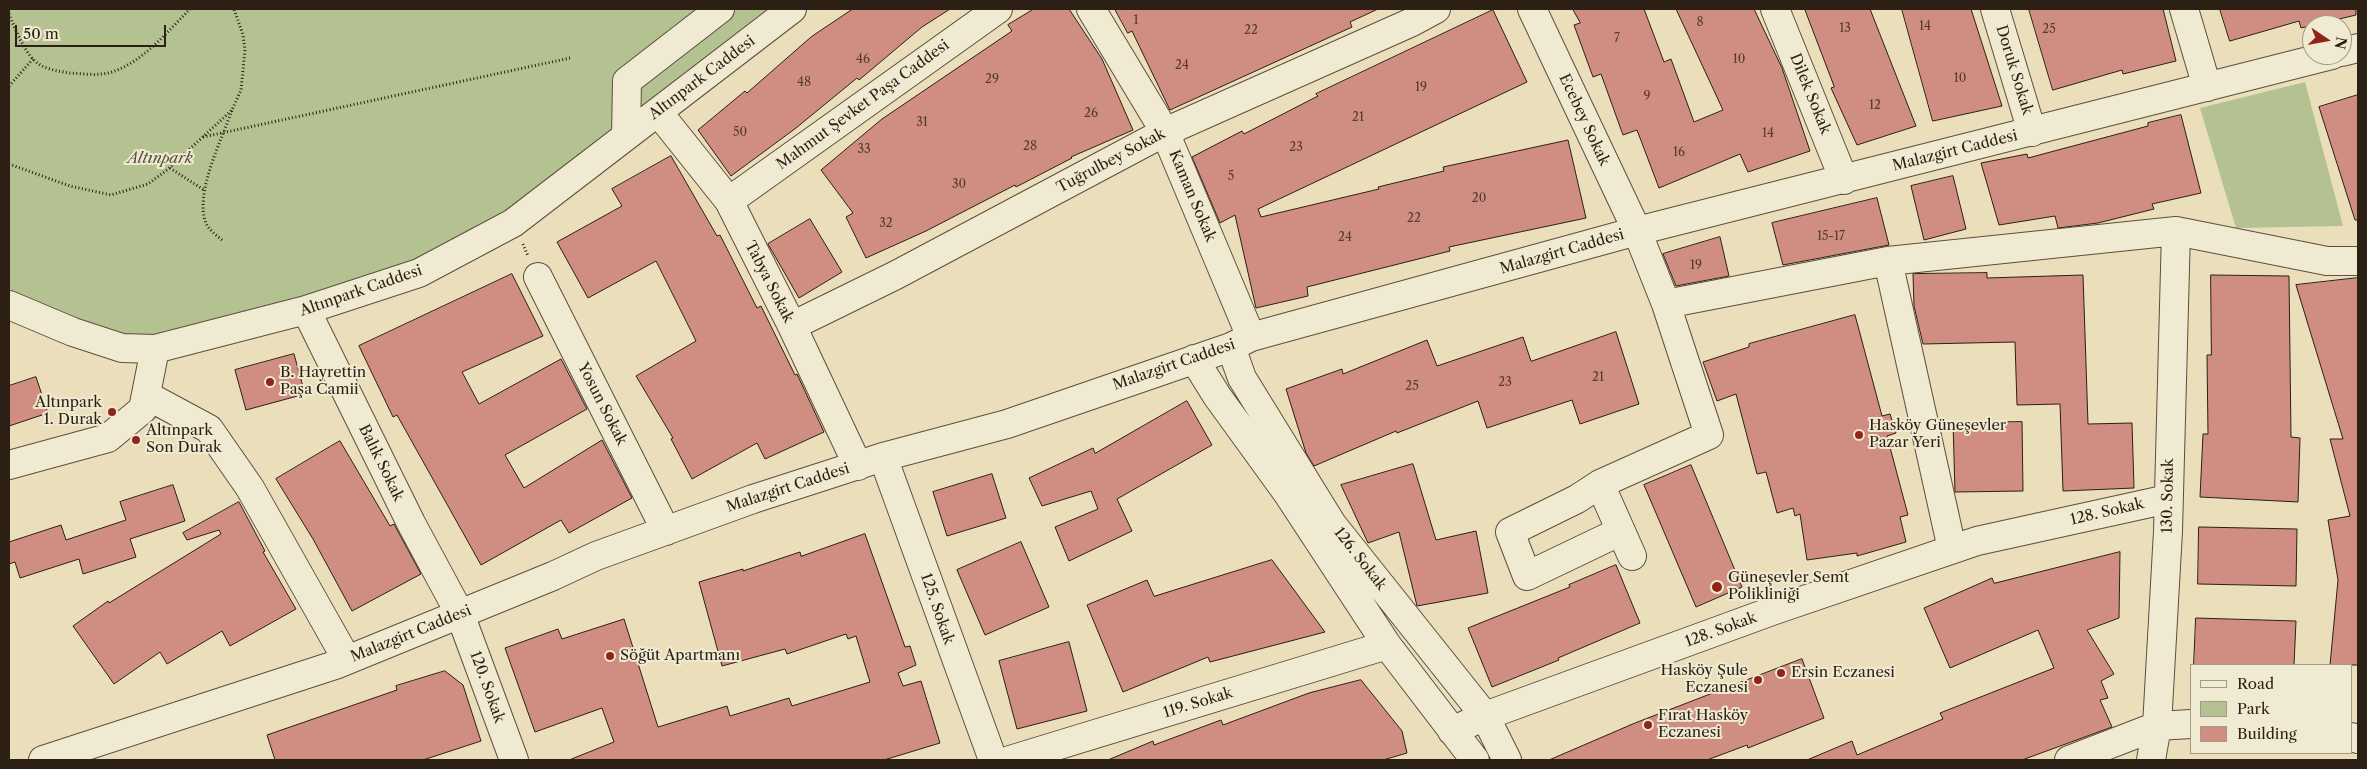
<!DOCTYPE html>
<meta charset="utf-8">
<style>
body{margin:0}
#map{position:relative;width:2367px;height:769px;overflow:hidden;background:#eadebb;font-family:"Libre Caslon Text",serif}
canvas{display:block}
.frame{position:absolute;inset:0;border:10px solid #2c1f14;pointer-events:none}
.legend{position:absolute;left:2190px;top:664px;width:162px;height:90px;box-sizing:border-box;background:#f1ead3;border:1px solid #a29987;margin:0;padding:6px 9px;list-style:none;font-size:15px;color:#2c1f14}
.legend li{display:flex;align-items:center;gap:10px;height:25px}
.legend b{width:25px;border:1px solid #a29987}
.north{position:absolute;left:2302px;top:15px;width:50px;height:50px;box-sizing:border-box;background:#f1ead3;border:1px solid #a29987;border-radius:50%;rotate:102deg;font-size:14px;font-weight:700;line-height:20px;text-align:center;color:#2c1f14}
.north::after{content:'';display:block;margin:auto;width:18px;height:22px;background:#8f2418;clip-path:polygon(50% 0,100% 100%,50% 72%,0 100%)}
.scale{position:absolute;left:15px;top:25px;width:151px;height:22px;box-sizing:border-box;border:2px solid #2c1f14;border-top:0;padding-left:6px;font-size:15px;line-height:18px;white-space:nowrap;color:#2c1f14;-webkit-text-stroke:4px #f1ead3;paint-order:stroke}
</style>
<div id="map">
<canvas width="2367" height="769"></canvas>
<div class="frame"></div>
<ul class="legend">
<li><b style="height:6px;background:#f1ead3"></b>Road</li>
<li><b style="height:14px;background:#b4c292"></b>Park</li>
<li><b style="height:14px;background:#d08e82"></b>Building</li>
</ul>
<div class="north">N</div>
<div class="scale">50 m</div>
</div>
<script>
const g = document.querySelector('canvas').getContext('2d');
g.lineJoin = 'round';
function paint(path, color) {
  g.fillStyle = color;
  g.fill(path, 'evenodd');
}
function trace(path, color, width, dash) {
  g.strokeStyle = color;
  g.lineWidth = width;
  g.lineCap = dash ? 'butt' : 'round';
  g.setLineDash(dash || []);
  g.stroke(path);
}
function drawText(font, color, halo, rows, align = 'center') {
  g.font = font + ' "Libre Caslon Text",serif';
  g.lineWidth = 4;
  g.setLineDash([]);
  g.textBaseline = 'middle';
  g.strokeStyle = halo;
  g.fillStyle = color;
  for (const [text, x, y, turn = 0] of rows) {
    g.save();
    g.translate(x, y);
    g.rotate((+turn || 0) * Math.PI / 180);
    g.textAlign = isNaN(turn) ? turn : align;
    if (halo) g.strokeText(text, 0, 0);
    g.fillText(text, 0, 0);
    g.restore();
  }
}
paint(new Path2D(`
 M9,9H792L658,112L419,273L155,349L9,305Z
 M2305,82L2343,226L2236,228L2200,108Z`), '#b4c292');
const building = new Path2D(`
 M853,9H950L922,27L859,80L857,78L796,128L731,176L698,130L745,91L747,93L811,37Z
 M1034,9H1069L1102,59L1133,130L1071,157L1072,158L1016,187L1015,185L926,231L866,258L846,217L853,213L821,170L882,119L1012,31L1008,25Z
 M1115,9H1378L1350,22L1352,27L1170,110L1132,31L1128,33Z
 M1573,9H1644L1664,62L1671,59L1694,122L1723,110L1676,9H1754L1782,68L1810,151L1748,172L1740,154L1659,188L1637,130L1623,135L1601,74L1593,77L1574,25L1580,23Z
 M1805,9H1870L1916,126L1857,145L1831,88L1834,87Z
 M1902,9H1971L2002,106L1933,121Z
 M2029,9H2163L2176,61L2123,74L2122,70L2053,90Z
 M2220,9H2356V15L2301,28L2299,21L2230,41Z
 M1493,10L1527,82L1258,209L1261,217L1379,189L1378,187L1444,171L1443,167L1568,140L1586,218L1449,247L1450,251L1307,287L1308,296L1256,308L1235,215L1220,223L1192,157L1242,131L1244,134L1318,96L1316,94Z
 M2358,95V220H2355L2319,107Z
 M2181,115L2201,193L2152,204L2154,209L2098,223L2058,228L2055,216L1999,225L1981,163L2027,154L2028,158L2148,126V123Z
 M671,156L717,236L720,235L757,308L761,306L795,375L797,374L824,432L765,459L757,443L692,479L671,439L673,438L636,376L696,341L656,261L588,298L557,242L622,206L612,189Z
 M1953,176L1966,229L1924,240L1911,186Z
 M1877,198L1889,245L1783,265L1772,223Z
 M810,219L842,272L799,298L768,244Z
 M1720,237L1729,276L1676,286L1663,254Z
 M1987,273V278L2083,275L2088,424L2132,423L2134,488L2063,491L2060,404L2017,405L2015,342L1923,344L1914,306L1913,274Z
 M512,274L543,336L462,372L479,404L561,359L587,409L505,455L524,488L602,440L632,498L569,533L561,520L481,565L397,415L393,417L359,346Z
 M2211,275L2289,276L2291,437L2300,438L2298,502L2200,497L2203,434H2208L2207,355H2211Z
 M2358,278V665H2330L2338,580L2328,520L2350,516L2330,439H2343L2296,285Z
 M1855,315L1882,416L1890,414L1896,433L1887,436L1908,515L1900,517L1906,542L1857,556V553L1807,560L1800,514L1795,516L1793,508L1777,513L1766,472L1757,474L1736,394L1717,401L1703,362L1749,347V344Z
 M1616,332L1639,404L1580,424L1572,400L1487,428L1478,401L1397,433L1396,431L1314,466L1306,453L1286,389L1342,369L1343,374L1427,340L1437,366L1523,337L1531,361Z
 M294,354L305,394L246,410L235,370Z
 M36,377L48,413L9,426V386Z
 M1187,401L1212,445L1117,499L1132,531L1069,561L1055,527L1098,509L1091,491L1042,506L1029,478L1093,448L1095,453Z
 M2022,422L2023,491L1955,492L1953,423Z
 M340,441L390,526L394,524L421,574L352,611L313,539L276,479Z
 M1413,464L1436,540L1476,531L1488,593L1417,606L1399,532L1368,543L1341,485Z
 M1691,465L1742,587L1696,607L1644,485Z
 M992,474L1006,518L947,536L933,492Z
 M173,485L185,521L130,539L136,557L83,574L79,559L20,578L15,562L9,564V542L61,525L66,540L126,520L120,502Z
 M239,502L265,551L263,552L296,609L230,646L222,631L167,664L160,652L114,684L73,626L108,601L109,603L221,534L219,530L187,540L183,533Z
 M2199,527L2297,529L2296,586L2198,584Z
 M865,534L905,647L910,646L916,665L898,673L903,686L921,681L940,743L884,760H569L614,742L602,708L535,732L505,648L558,629L562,639L624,619L658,727L727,706L730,716L789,698L792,706L870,682L856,636L848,639L846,634L787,654L785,649L722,666L699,582L743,569V571L800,552L801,556Z
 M1021,542L1049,607L985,635L957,570Z
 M2120,552L2119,618L2087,630L2114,674L2101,681L2108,698L2100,700L2112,727L2022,760H1807L1852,741L1857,755L1943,719L1940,713L2054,668L2038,630L1950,668L1924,608L1992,578L1994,583Z
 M1272,560L1325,632L1210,662L1208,657L1123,692L1087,605L1147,580L1154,596Z
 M1616,565L1640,623L1558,658L1559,660L1492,687L1468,628L1570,587L1569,585Z
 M2196,618L2296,621L2294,665H2194Z
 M1069,642L1087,711L1017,729L999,661Z
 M1802,659L1824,718L1748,748L1747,745L1707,760H1549L1635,723Z
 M445,671L463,685L481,741L423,760H275L267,735L397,690L396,686Z
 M1361,680L1402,731L1407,753L1383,760H1108L1153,741L1154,745L1221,720L1223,725L1309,693Z`);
paint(building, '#d08e82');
trace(building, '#2c1f14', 1);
const minor = new Path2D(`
 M1091,9L1165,132L1251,337
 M1532,9L1637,231L1666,304L1709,435L1600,484L1632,556
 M1775,9L1844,180
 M1995,9L2032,132
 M2184,9L2207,87
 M2342,52L2358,48
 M658,112L729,201L792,326L858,466
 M626,136L627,81L720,9
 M729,201L998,9
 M1888,261L1952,549
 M538,277L666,531
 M1666,304L1888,261L2176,231L2327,261H2358
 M9,305L73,332L122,348L155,349L306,310L419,273L513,223L792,9
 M306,310L411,523L460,614L514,760
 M792,326L896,275L1165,132L1412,22L1436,9
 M1231,347L1242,378L1332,524L1485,716L1507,760
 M1194,359L1217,396L1288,494L1387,645L1475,760
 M146,395L209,429L250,488L347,660
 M883,457L993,760
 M9,465L108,438L143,409L155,349
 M1600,484L1577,499L1510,532L1527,576L1621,531
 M1452,731L1485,716L1772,611L1977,541L2168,499
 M2351,737L2358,739
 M43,760L335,665L553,576L596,556L753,499L883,457L1007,424L1231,347L1251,337L1637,231L2332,55
 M1010,760L1387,645
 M2069,760L2157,726L2191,724
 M2151,760L2157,726L2168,531L2176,231`);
trace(minor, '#5c4f3e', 30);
trace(new Path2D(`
 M9,14C15,28 21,45 32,58C41,69 57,71 70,73C84,74 99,76 112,72C143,62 168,31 190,9
 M9,86L33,59
 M203,137L570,58
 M9,164L70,186L111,195L148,184L167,170L232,110L241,90L245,50L243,35L234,9
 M170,168L204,190
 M222,240C216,235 209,230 206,223C194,193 222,140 232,110
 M523,244L528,256`), '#2c1f14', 3, [1, 2.5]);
trace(minor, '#f1ead3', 28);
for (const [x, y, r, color] of [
 [270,382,5,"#8f2418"],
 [112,412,5,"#8f2418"],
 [1859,435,5,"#8f2418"],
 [136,440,5,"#8f2418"],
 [1717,587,6,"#8f2418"],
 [610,656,5,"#8f2418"],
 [1781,673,5,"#8f2418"],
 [1758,680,5,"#8f2418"],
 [1648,725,5,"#8f2418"]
]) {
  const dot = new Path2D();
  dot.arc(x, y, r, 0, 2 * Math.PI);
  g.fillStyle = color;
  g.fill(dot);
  trace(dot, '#f1ead3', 2);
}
drawText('12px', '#553b30', null, [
 ["1",1136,21],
 ["8",1700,23],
 ["14",1925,27],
 ["13",1845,29],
 ["25",2049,30],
 ["22",1251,31],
 ["7",1617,39],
 ["46",863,60],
 ["10",1739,60],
 ["24",1182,66],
 ["10",1960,79],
 ["29",992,80],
 ["48",804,83],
 ["19",1421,88],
 ["9",1647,97],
 ["12",1875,106],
 ["26",1091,114],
 ["21",1358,118],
 ["31",922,123],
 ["50",740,133],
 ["14",1768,134],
 ["28",1030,147],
 ["23",1296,148],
 ["33",864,150],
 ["16",1679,153],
 ["5",1231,177],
 ["30",959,185],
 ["20",1479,199],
 ["22",1414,219],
 ["32",886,224],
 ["15-17",1831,237],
 ["24",1345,238],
 ["19",1696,266],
 ["21",1598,378],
 ["23",1505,383],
 ["25",1412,387]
]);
drawText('15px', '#2c1f14', '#f1ead3', [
 ["Doruk Sokak",2014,70,73],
 ["Altınpark Caddesi",702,78,-37],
 ["Dilek Sokak",1810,94,68],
 ["Mahmut Şevket Paşa Caddesi",863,105,-36],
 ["Ecebey Sokak",1584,120,65],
 ["Malazgirt Caddesi",1955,151,-14],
 ["Tuğrulbey Sokak",1111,161,-28],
 ["Kaman Sokak",1192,196,67],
 ["Malazgirt Caddesi",1562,252,-16],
 ["Tabya Sokak",769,282,63],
 ["Altınpark Caddesi",361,291,-19],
 ["Malazgirt Caddesi",1174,365,-19],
 ["Yosun Sokak",602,404,63],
 ["Balık Sokak",381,463,64],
 ["Malazgirt Caddesi",788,488,-18],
 ["130. Sokak",2168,496,-89],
 ["128. Sokak",2107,512,-13],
 ["126. Sokak",1360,559,52],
 ["125. Sokak",937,609,71],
 ["128. Sokak",1721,630,-20],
 ["Malazgirt Caddesi",411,634,-22],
 ["120. Sokak",487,687,70],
 ["119. Sokak",1198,703,-17]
]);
drawText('italic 15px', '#55503a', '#f1ead3', [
 ["Altınpark",160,159]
]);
drawText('15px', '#2c1f14', '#f1ead3', [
 ["B. Hayrettin",280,373],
 ["Paşa Camii",280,390],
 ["Altınpark",102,403,"right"],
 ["1. Durak",102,420,"right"],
 ["Hasköy Güneşevler",1869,426],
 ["Pazar Yeri",1869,443],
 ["Altınpark",146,431],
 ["Son Durak",146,448],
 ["Güneşevler Semt",1728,578],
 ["Polikliniği",1728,595],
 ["Söğüt Apartmanı",620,656],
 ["Hasköy Şule",1748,671,"right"],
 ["Eczanesi",1748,688,"right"],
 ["Ersin Eczanesi",1791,673],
 ["Fırat Hasköy",1658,716],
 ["Eczanesi",1658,733]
], 'left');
</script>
